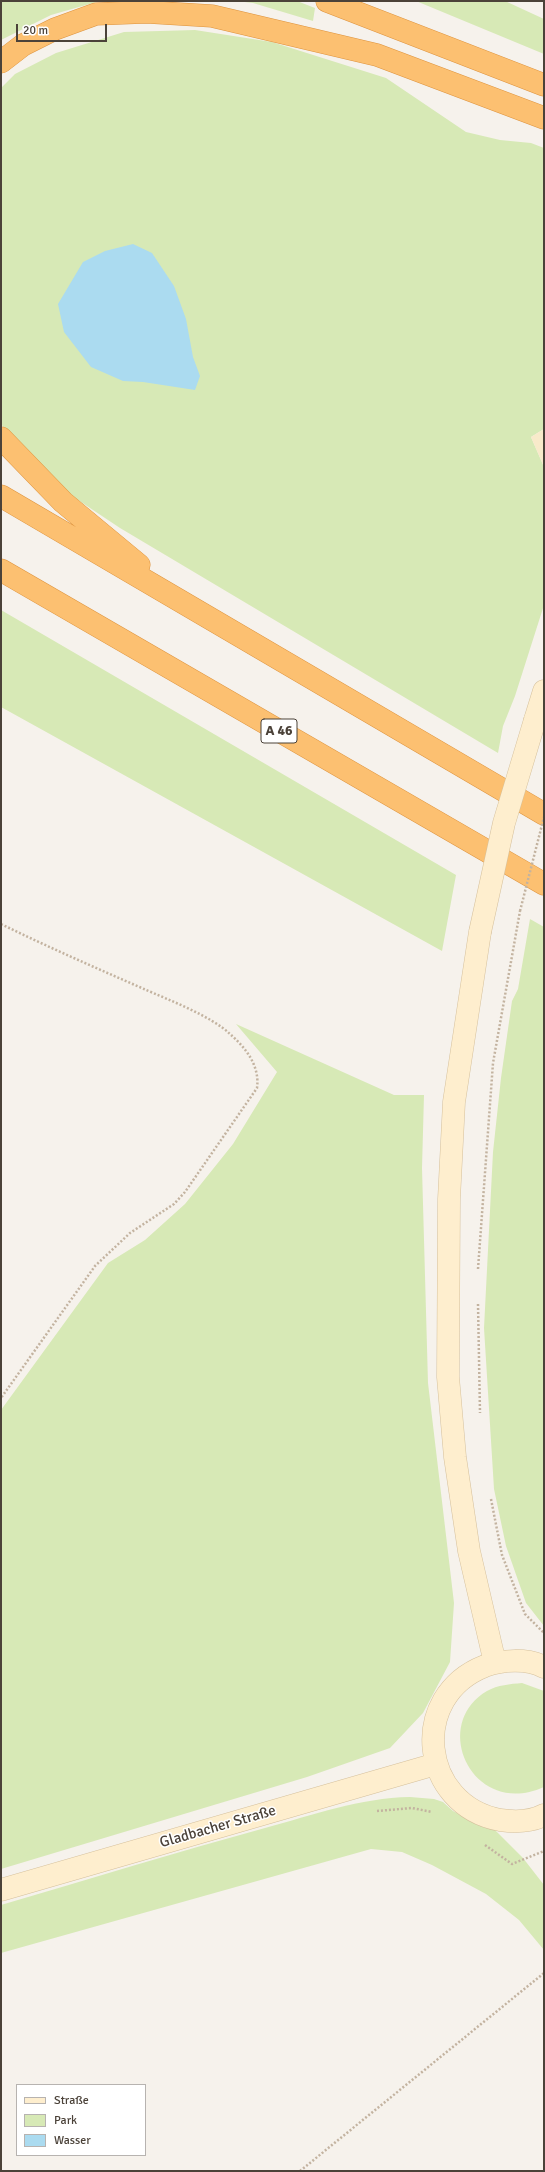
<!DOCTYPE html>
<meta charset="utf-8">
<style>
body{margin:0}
#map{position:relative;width:545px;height:2172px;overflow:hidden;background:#f6f2ec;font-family:Signika,sans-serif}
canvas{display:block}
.frame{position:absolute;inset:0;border:2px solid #4b4239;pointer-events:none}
.legend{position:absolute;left:16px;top:2084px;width:130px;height:72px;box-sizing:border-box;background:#fff;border:1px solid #b7b3b0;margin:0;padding:5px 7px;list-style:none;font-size:12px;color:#4b4239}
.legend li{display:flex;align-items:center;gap:8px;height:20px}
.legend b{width:20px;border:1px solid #b7b3b0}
.scale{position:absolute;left:16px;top:24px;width:91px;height:18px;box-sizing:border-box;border:2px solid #4b4239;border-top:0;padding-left:5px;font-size:12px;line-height:14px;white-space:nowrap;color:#4b4239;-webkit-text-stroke:3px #fff;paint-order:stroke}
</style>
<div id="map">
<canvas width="545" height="2172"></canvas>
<div class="frame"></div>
<ul class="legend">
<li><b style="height:5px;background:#feeece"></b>Straße</li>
<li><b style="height:11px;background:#d7e9b6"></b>Park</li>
<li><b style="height:11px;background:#abdbf0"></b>Wasser</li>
</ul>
<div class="scale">20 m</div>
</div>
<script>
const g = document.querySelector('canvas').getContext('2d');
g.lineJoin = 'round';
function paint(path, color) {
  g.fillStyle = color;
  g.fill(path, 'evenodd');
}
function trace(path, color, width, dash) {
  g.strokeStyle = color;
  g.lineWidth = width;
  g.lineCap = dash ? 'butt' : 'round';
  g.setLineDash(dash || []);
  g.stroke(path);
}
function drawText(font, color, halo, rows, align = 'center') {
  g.font = font + ' Signika,sans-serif';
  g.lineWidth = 3;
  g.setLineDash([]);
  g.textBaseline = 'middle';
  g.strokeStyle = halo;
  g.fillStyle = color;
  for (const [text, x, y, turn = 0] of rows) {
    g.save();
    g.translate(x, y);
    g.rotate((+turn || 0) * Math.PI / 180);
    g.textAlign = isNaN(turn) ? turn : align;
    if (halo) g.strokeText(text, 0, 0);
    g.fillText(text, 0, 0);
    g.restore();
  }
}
paint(new Path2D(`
 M1,1H100L51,15L1,40Z
 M236,1H297L315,8L313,21L253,3Z
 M416,1H505L544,19V54Z
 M195,30L272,42L386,78L466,132L500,140L531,143L544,148V429L531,437L544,467V605L515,696L503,726L498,753L120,528L72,496L22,449L1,424V88L15,74L56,53L124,32Z
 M1,610L456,875L442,951L1,707Z
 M530,919L544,927V1626L526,1603L506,1546L494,1489L484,1328L493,1152L501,1078L512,1001L518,989Z
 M236,1024L394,1095H424L422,1168L428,1383L454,1603L450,1662L423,1713L390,1748L307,1777L1,1869V1410L108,1263L145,1240L185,1204L233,1144L277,1072Z
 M522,1683L544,1691V1787C473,1819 429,1725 487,1691C498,1685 510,1684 522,1683Z
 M410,1797L434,1799L443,1802L453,1811L470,1820L495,1830L523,1858L544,1885V1950L519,1920L486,1894L432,1865L402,1852L371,1849L1,1953V1905C89,1879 177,1852 265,1828C313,1815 360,1798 410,1797Z`), '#d7e9b6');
paint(new Path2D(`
 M544,429V467L531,437Z`), '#f8eaca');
paint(new Path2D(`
 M133,244L152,253L174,286L186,319L193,357L200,376L195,390L143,382L123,381L91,367L64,332L58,304L83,262L105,251Z`), '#abdbf0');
const secondary = new Path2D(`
 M535,720L544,691
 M480,932L454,1102L449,1199L448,1377L455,1457L469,1551L495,1663
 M544,1667C527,1658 502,1660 485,1666C408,1696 420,1805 500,1820C514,1822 531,1822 544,1815
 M1,1890L436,1764`);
const motorway = new Path2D(`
 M327,1L544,85
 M1,62L23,45L55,29L96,14L147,12L212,16L377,55L544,118
 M1,438L63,502L139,565
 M1,496L544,814
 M1,570L544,884`);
trace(secondary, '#d5c09c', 23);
trace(motorway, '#dd933f', 23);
trace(new Path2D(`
 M1,924C48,947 96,968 144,989C169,1000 211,1016 230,1034C246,1048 260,1066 257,1088L185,1192L174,1204L130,1233L95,1266L1,1398
 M478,1269L493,1063L520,911
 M478,1304L480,1413
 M491,1499L502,1555L525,1614L544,1633
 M377,1811L412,1808L432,1812
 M485,1845L512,1864L544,1851
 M300,2171L544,1973`), '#c3b3a0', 2.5, [2, 2]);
trace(secondary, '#feeece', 22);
trace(motorway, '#fcc071', 22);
const secondaryBridge = new Path2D(`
 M480,932L504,823L535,720`);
trace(secondaryBridge, '#d5c09c', 23, []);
trace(new Path2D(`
 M520,911L544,817`), '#c3b3a0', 2.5, [2, 2]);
trace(secondaryBridge, '#feeece', 22);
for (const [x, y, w] of [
 [279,731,36]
]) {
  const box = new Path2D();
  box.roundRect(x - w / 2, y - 12, w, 24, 3);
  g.fillStyle = '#fff';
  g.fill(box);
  trace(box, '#4b4239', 1);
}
drawText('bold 14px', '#4b4239', null, [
 ["A 46",279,731]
]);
drawText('15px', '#4b4239', '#fff', [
 ["Gladbacher Straße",218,1827,-16]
]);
</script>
